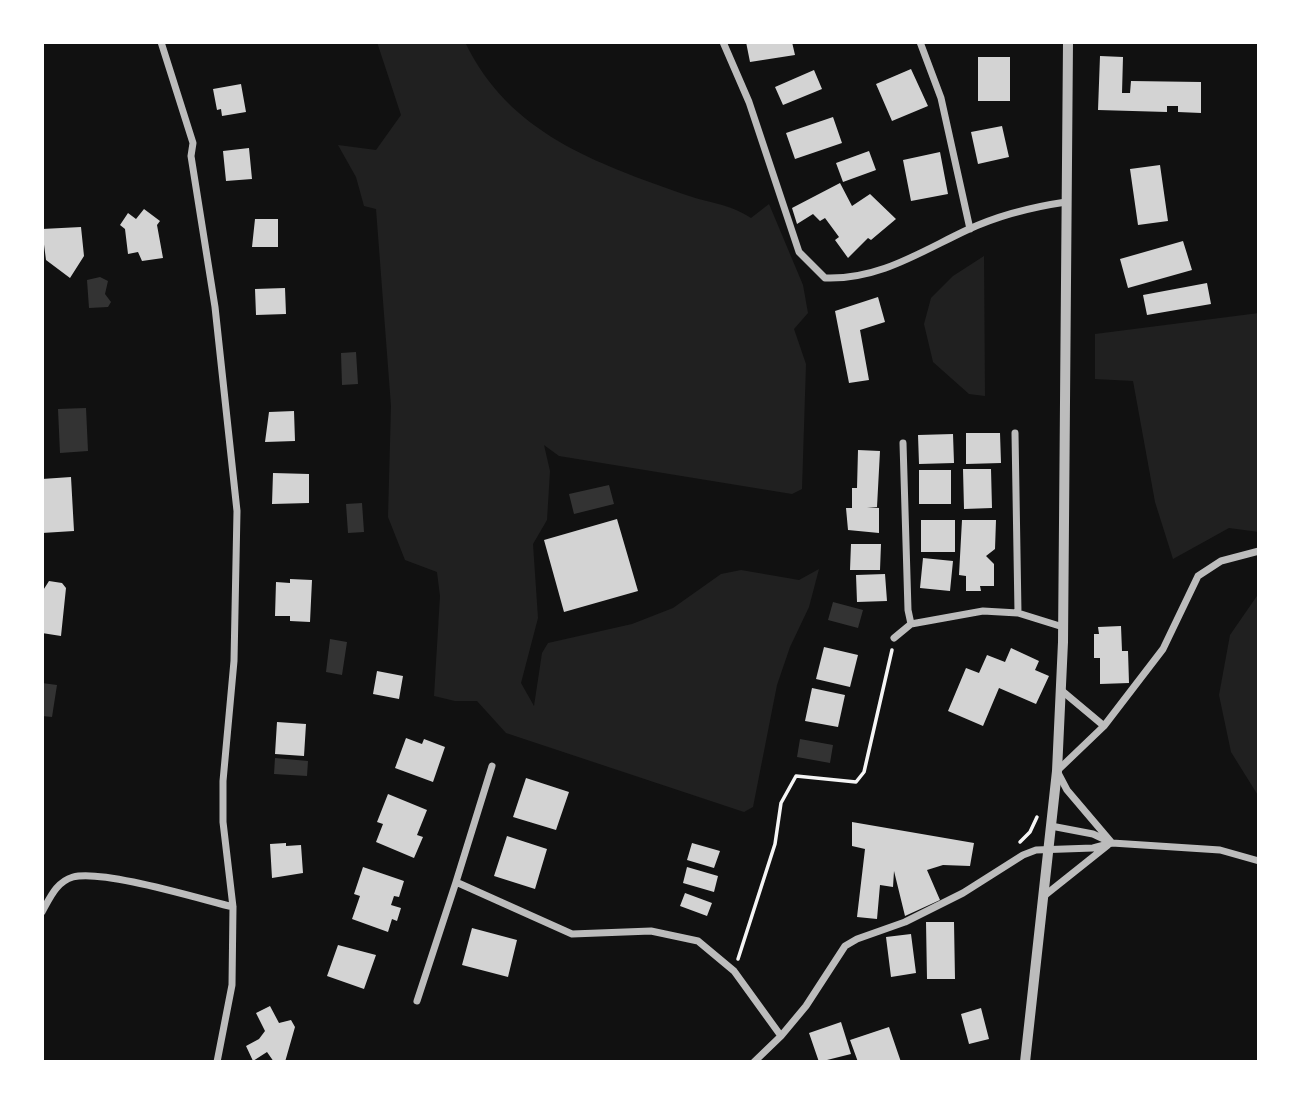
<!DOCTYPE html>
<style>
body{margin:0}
#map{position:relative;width:1301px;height:1104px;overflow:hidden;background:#111;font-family:"Public Sans",sans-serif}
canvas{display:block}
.frame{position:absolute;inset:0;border:44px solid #fff;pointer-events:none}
</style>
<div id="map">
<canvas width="1301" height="1104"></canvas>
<div class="frame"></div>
</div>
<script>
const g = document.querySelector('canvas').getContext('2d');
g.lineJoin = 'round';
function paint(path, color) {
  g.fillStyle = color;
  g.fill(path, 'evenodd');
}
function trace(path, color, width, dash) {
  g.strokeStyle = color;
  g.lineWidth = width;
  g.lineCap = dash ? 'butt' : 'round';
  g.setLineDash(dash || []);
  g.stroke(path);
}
paint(new Path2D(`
 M377,42H465C509,134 596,163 686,195C712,204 727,203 751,218L769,204L803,285L808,313L794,329L806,364L802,489L792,494L559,456L544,445L550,471L547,520L533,544L538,618L521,683L534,706L542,653L548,643L632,624L673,608L721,574L741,570L799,580L819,569L809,607L790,647L777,685L753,807L744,812L506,733L477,701H455L434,696L440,596L437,572L405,560L388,517L391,406L376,209L364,206L356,177L338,145L376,150L401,115Z
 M984,256L985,396L969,394L933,362L924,324L931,298L953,276Z
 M1259,313V532L1229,528L1173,559L1155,502L1133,381L1095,379V334Z
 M1259,593V797L1231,752L1219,695L1230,635Z`), '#202020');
paint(new Path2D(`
 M100,277L108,281L105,294L111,302L108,307L89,308L87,280Z
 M356,352L358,384L342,385L341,353Z
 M86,408L88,451L60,453L58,409Z
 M609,485L614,504L574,514L569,494Z
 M362,503L364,532L348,533L346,504Z
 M833,602L863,610L858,628L828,620Z
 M330,639L347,642L342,675L326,672Z
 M42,683L57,685L52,717L42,716Z
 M800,739L833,745L830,763L797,757Z
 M275,758L308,761L307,776L274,774Z`), '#333');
paint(new Path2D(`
 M746,42H792L795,55L750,62Z
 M1100,56L1123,57L1122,93H1130L1131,81L1201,82V113L1178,112V106H1167V112L1098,110Z
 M978,57H1010V101H978Z
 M911,69L928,106L892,121L876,84Z
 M814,70L822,89L783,105L775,87Z
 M241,84L246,112L222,116L221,109L217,110L213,89Z
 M833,117L842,143L795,159L786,133Z
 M1002,126L1009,157L978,164L971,132Z
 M249,148L252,179L226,181L223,151Z
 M869,151L876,170L843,182L836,163Z
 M940,152L948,194L911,201L903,160Z
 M1160,165L1168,221L1138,225L1130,169Z
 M840,183L852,206L870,194L896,219L871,240L868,238L848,258L835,240L839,237L825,218L820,221L813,214L797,224L792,208Z
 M144,209L160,221L157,225L163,258L142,261L138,252L128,254L125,229L120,225L128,213L136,219Z
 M255,219H278V247H252Z
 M81,227L84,256L70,278L46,260L42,229Z
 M1183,241L1192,270L1128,288L1120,259Z
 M1207,283L1211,304L1147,315L1143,295Z
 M285,288L286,314L256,315L255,289Z
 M878,297L885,322L860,330L869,380L849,383L835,311Z
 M294,411L295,441L265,442L269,412Z
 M966,433H1000L1001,463L966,464Z
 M953,434L954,463L919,464L918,435Z
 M858,450L880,451L877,507H867L879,508V533L848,530L846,508H852V488H857Z
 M963,469H991L992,508L964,509Z
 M919,470H951V504H919Z
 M273,473L309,474V503L272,504Z
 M71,477L74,531L42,533V479Z
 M617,519L638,591L564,612L544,540Z
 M921,520H955V552H921Z
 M962,520H996L995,549L986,556L994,564V586H980L981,591H966V576L959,575Z
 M851,544H881L880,570H850Z
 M923,558L953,561L950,591L920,588Z
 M885,574L887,601L857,602L856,575Z
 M290,579L312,580L310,622L290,621V616H275L276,582L290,583Z
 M49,581L62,583L66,588L61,636L42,633V592Z
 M1121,626L1122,651H1128L1129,683L1100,684V658H1094V634H1099L1098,627Z
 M824,647L858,655L850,687L816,679Z
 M1011,648L1039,661L1035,670L1049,676L1036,704L999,688L983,726L948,711L966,668L979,673L987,655L1005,662Z
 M377,671L403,676L399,699L373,694Z
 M812,688L845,695L838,727L805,721Z
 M277,722L306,724L304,756L275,754Z
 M406,738L422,744L424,739L445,747L433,782L395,768Z
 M526,778L569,792L556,830L513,817Z
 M388,794L427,810L417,835L423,837L414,858L376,842L383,824L377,822Z
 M852,822L974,843L970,866L943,865L927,870L940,900L905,916L894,871L893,887L880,885L877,919L857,917L865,849L852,846Z
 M507,836L547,849L535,889L494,876Z
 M286,843V846L301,845L303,873L272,878L270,844Z
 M692,843L720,851L714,868L687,860Z
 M363,867L404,881L399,897L394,896L391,905L401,908L397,921L392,919L388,932L352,919L360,896L354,894Z
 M687,867L718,876L714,892L683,883Z
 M685,893L712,903L707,916L680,906Z
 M926,922H954L955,979H927Z
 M472,928L517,940L508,977L462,965Z
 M911,934L916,973L891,977L886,937Z
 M338,945L376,955L364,989L327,976Z
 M270,1006L279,1023L291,1020L295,1027L285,1062H274L267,1052L253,1061L246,1046L259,1039L265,1031L256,1013Z
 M981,1008L989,1039L969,1044L961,1014Z
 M841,1022L851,1054L819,1062L809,1033Z
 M889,1027L901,1062H858L850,1040Z`), '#d3d3d3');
trace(new Path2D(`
 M1020,842L1030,832L1037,817
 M738,959L775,844L781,803L796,776L856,782L864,772L892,650`), '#f5f5f5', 3.5);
trace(new Path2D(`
 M161,42L193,143L191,156L215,307L237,511L234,661L223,781V822L233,907L232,985L217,1062
 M723,42L749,102L799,252L825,278C879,280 920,252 967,230C999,215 1032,207 1066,202
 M920,42L941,98L970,229
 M1015,433L1018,613
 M903,443L908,610L911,624
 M894,638L911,624L983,611L1018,613L1063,627
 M1061,690L1104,726
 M492,766L456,882L572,934L651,931L698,941L734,971L781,1036
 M1051,826L1093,834L1108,841
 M1112,843L1067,790L1057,771L1104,726L1163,649L1198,576L1221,561L1259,551
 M1044,896L1108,845
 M42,912C50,898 56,882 73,877C102,869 200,899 233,907
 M417,1001L456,882
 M754,1062L781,1036L806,1006L845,946L857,939L905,922L963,893L1023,855L1036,850L1093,848L1112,843L1220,850L1259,861`), '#bcbcbc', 7);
trace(new Path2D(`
 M1025,1062L1057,771L1063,642L1068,42`), '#bcbcbc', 10);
</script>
